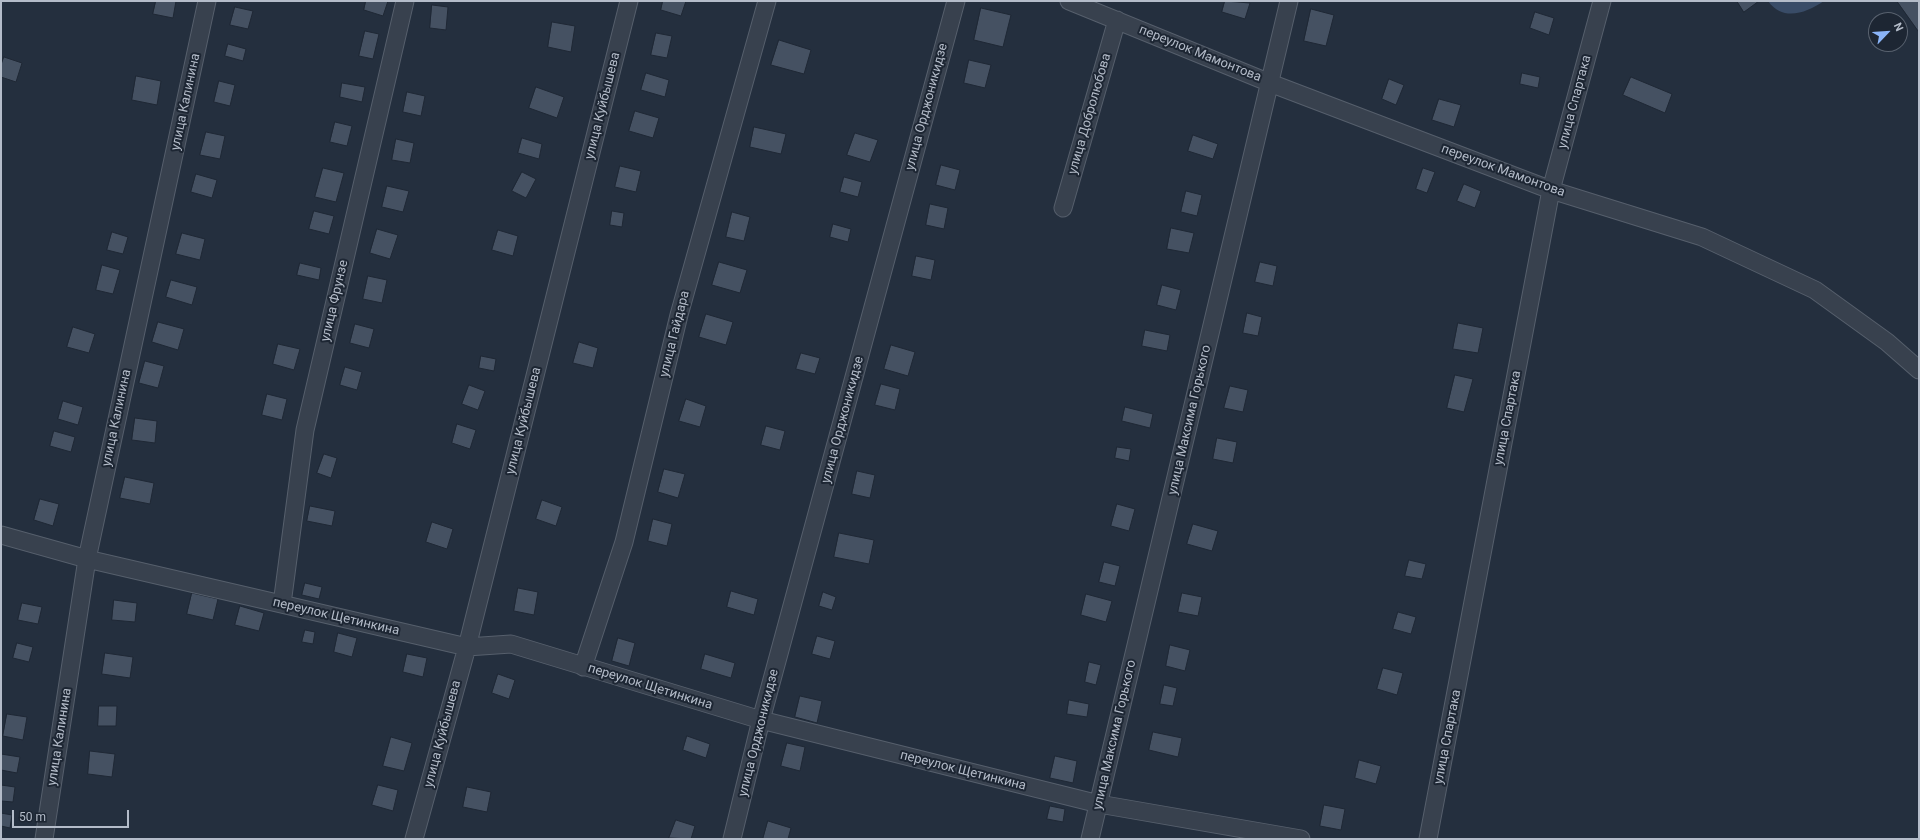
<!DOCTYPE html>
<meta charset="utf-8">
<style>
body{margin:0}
#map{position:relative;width:1920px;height:840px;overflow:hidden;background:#242f3e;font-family:Roboto,sans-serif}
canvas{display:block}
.frame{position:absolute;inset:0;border:2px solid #b4bcc9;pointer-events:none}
.north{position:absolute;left:1868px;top:12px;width:40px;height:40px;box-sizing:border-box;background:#1d2633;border:1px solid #59626f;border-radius:50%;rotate:65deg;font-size:11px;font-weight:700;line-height:16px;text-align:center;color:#b4bcc9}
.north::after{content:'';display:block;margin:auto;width:14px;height:18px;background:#8ab4f8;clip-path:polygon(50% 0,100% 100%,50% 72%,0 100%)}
.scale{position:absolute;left:12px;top:810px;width:117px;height:18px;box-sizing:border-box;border:2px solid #b4bcc9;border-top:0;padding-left:5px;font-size:12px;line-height:14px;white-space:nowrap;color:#b4bcc9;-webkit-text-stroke:3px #1d2633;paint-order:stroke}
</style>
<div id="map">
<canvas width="1920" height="840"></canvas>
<div class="frame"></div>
<div class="north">N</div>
<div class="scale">50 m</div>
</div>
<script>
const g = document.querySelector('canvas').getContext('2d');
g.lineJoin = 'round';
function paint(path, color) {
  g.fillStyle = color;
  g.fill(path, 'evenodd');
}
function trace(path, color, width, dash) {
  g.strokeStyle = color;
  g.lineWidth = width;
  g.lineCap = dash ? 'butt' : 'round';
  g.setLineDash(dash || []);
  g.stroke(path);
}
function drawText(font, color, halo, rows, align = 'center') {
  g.font = font + ' Roboto,sans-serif';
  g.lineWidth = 4;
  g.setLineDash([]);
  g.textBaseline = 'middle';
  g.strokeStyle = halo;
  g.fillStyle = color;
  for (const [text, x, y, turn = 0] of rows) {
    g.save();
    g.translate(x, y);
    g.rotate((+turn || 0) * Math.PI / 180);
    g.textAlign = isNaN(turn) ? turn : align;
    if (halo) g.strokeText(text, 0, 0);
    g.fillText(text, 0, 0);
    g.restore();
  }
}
paint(new Path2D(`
 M1768,1H1824C1806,13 1783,22 1768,1Z`), '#394c67');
const building = new Path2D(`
 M156,1H176L173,18L153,14Z
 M366,1H388L383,16L364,10Z
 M663,1H686L681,16L661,10Z
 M1225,1L1250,3L1245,19L1222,12Z
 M1737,1H1759L1744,12Z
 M1897,1H1919V32Z
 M432,5L448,7L446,30L430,28Z
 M235,7L253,11L248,29L230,25Z
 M981,8L1011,15L1003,47L974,40Z
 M1311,9L1334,15L1326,46L1304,41Z
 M1535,12L1554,18L1549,35L1530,28Z
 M552,22L575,26L571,52L548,47Z
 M365,31L379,34L373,59L359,56Z
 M656,33L672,36L667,58L651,55Z
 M779,40L811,50L804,74L771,65Z
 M228,44L246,49L243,61L225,56Z
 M4,57L22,63L16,82L1,77V65Z
 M969,60L991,65L985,88L964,83Z
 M646,73L669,80L665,97L641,90Z
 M1522,73L1540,77L1538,88L1520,84Z
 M136,76L161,81L157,105L132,100Z
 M1631,77L1672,94L1665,113L1623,95Z
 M1389,79L1404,85L1396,105L1382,99Z
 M219,81L235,85L230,106L214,102Z
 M342,83L365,87L362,102L340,97Z
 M536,87L564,97L557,118L529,108Z
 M407,92L425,96L421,116L403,112Z
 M1439,99L1461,105L1454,127L1432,120Z
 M635,111L659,118L653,138L629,131Z
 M335,122L352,126L347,146L330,142Z
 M754,127L786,134L781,154L750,147Z
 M206,132L225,136L220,159L200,155Z
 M855,133L878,140L870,162L847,155Z
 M1193,135L1218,144L1213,159L1188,151Z
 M522,138L542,144L539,159L518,153Z
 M396,139L414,143L410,163L392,160Z
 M941,165L960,170L955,190L936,185Z
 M620,166L641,171L636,192L615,187Z
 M323,168L344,173L336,202L315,197Z
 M1423,168L1435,172L1427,193L1416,189Z
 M522,172L536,179L526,198L512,191Z
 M196,174L217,180L212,198L191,192Z
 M844,177L862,182L858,197L840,192Z
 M1464,184L1481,191L1475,208L1457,201Z
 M387,186L409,191L403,212L382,207Z
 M1186,191L1202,195L1197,216L1181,212Z
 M930,204L948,208L944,229L926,225Z
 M314,211L334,216L329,234L309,229Z
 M612,211L624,213L622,227L610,225Z
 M732,212L750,217L744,241L726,237Z
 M833,224L851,229L848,242L830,237Z
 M1171,228L1194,233L1189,253L1167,249Z
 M377,229L398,235L390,259L370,253Z
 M498,230L518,236L513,256L492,250Z
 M112,232L128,237L123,254L107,250Z
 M182,233L205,239L200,260L176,254Z
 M916,256L935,260L931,280L912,276Z
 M719,262L747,270L740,293L712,285Z
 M1260,262L1277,266L1273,286L1255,282Z
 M300,263L321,268L319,280L297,275Z
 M102,265L120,270L113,294L96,290Z
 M368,276L387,280L382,303L363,299Z
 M171,280L197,287L192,305L166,297Z
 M1162,285L1181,290L1176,310L1157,305Z
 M1247,313L1262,317L1258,336L1243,333Z
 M706,314L733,322L726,345L699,337Z
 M158,322L184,329L178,350L152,342Z
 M1458,323L1483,328L1478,353L1453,349Z
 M355,324L374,329L369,348L350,343Z
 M73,327L95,334L89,353L67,347Z
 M1145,330L1170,335L1167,351L1142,346Z
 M579,342L598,348L593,368L573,363Z
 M278,344L300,349L294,370L273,364Z
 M891,345L915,352L908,376L884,369Z
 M801,353L820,358L815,374L796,369Z
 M481,356L496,359L494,371L479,368Z
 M145,361L164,366L158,388L139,383Z
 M345,367L362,372L357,390L340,385Z
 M1455,375L1473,379L1464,412L1447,408Z
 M881,384L900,389L895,410L875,405Z
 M469,385L485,391L478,410L462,404Z
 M1230,386L1248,390L1243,412L1224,408Z
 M267,394L287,399L282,420L262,415Z
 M686,399L706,406L700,427L679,421Z
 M63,401L83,407L78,425L58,419Z
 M1125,407L1153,414L1150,428L1122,421Z
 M135,418L157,421L155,443L132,440Z
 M457,424L476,430L470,449L452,443Z
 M766,426L785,431L780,450L761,445Z
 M54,431L75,437L71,452L50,446Z
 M1217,438L1237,442L1233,463L1213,459Z
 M1117,447L1131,449L1129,461L1115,458Z
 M324,454L337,458L331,478L317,473Z
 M664,469L685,474L678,498L658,492Z
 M857,471L875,475L870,498L852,494Z
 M125,477L154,483L150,504L120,498Z
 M40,499L59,504L53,526L34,520Z
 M542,500L562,507L556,526L536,519Z
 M1117,504L1135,509L1129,531L1111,526Z
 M310,506L335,511L332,526L307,521Z
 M653,519L672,524L667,546L648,541Z
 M432,522L453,529L447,549L426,542Z
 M1193,524L1218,531L1212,551L1187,544Z
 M839,533L874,540L869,564L834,557Z
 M1409,560L1426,564L1422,579L1405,576Z
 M1104,562L1120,566L1115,586L1099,582Z
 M305,583L322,587L319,599L302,595Z
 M518,588L538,592L534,615L514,611Z
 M731,591L758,599L754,615L727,607Z
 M823,592L836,597L832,610L819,606Z
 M192,593L218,599L213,620L187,614Z
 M1182,593L1202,597L1198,616L1178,612Z
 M1086,594L1112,601L1106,622L1081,615Z
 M114,600L137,603L135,622L112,620Z
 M22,603L42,607L38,624L18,620Z
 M240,606L264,613L259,631L235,625Z
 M1398,612L1416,617L1411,634L1393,629Z
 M305,630L315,632L313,644L302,642Z
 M338,633L357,638L352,657L334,652Z
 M817,636L835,641L830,659L812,654Z
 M618,638L635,643L629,666L612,661Z
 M17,643L33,647L29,662L13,658Z
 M1170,645L1190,650L1185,671L1166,666Z
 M105,653L133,657L130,678L102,674Z
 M407,654L427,658L423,677L403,672Z
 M705,654L735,663L731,678L701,669Z
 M1089,662L1101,665L1096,685L1085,682Z
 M1383,668L1403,673L1397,695L1377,689Z
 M498,674L515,680L509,699L492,693Z
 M1164,685L1177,688L1173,706L1160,704Z
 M800,696L822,701L817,723L795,717Z
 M1069,700L1089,704L1087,717L1067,714Z
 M99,706H117L116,726H98Z
 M7,714L27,717L23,740L3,736Z
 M1153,732L1182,738L1178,757L1149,750Z
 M687,736L710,744L706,758L683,750Z
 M391,737L412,743L404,771L383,766Z
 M787,743L805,747L800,771L781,766Z
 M90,751L115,754L112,777L88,774Z
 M1,754L20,757L17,773L1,770Z
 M1055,756L1077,761L1073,783L1050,778Z
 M1359,760L1381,766L1376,784L1355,778Z
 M1,785L15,787L13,802L1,801Z
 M378,785L398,790L393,811L372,805Z
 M467,787L491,792L487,812L463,807Z
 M1324,805L1345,809L1341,830L1320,826Z
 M1050,806L1065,809L1063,822L1047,819Z
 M1,813L12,815L10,828L1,826Z
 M676,820L695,826L691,839L669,838Z
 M768,821L791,828L788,839H763Z`);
paint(building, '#455162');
trace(building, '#1f2835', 1);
const street = new Path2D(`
 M1069,1L1270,83L1551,190L1702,237L1815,290L1887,342L1919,370
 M1063,208L1117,20
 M1,535L87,559L467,647L511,644L761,720L1099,804L1301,839
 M282,604L305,430L405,1
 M583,667L624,542L679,315L767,1
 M44,839L87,559L207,1
 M414,839L467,647L629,1
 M732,839L761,720L956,1
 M1090,839L1289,1
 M1428,839L1551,190L1602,1`);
trace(street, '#565f6c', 19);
trace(street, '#38414e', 17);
drawText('13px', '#b4bcc9', '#1d2633', [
 ["переулок Мамонтова",1200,54,22],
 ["улица Калинина",186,102,-78],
 ["улица Спартака",1575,102,-75],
 ["улица Куйбышева",603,106,-76],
 ["улица Орджоникидзе",927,107,-75],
 ["улица Добролюбова",1090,114,-74],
 ["переулок Мамонтова",1503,171,20],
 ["улица Фрунзе",335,301,-77],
 ["улица Гайдара",675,334,-76],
 ["улица Калинина",117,418,-78],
 ["улица Спартака",1508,418,-79],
 ["улица Орджоникидзе",843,420,-75],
 ["улица Максима Горького",1190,420,-77],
 ["улица Куйбышева",524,421,-76],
 ["переулок Щетинкина",336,617,13],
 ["переулок Щетинкина",650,687,17],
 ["улица Орджоникидзе",759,733,-76],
 ["улица Куйбышева",443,734,-75],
 ["улица Максима Горького",1115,735,-77],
 ["улица Калинина",60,737,-81],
 ["улица Спартака",1448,737,-79],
 ["переулок Щетинкина",963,771,14]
]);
</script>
